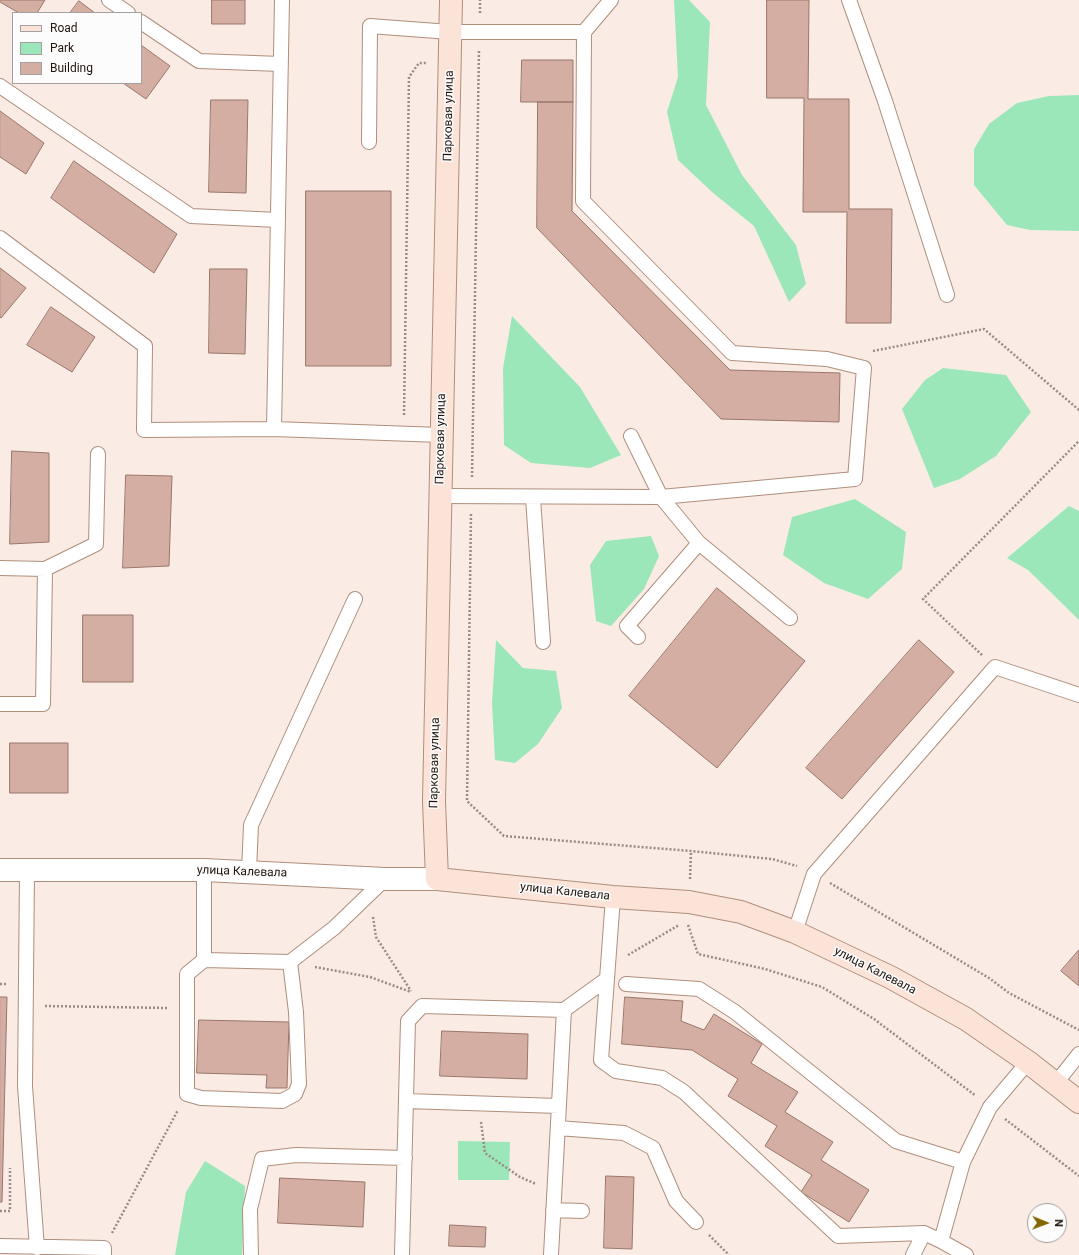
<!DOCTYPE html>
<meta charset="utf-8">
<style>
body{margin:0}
#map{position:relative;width:1079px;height:1255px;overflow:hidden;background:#faece4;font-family:Roboto,sans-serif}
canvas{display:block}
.legend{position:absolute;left:12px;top:12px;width:130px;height:72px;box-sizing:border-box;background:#fcfcfc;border:1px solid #a4a09d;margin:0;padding:5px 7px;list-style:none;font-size:12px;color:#21150e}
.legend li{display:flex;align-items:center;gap:8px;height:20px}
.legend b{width:20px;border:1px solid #a4a09d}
.north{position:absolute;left:1027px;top:1203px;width:40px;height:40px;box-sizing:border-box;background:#fcfcfc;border:1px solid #a4a09d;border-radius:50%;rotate:91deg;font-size:11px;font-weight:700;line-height:16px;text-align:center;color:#21150e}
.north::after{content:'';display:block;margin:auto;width:14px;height:18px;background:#846700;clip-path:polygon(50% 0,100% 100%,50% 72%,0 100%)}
</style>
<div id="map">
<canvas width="1079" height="1255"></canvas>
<ul class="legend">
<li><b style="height:5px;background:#fce3d8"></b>Road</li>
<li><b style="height:11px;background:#9be7ba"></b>Park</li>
<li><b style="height:11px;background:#d4aea2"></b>Building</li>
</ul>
<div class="north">N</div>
</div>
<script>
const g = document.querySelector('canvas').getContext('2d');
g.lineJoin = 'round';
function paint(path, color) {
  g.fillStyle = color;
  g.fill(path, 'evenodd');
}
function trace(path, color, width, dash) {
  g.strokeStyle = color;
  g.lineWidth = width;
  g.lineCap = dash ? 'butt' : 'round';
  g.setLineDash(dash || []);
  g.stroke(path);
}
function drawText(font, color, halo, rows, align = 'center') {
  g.font = font + ' Roboto,sans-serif';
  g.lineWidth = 3;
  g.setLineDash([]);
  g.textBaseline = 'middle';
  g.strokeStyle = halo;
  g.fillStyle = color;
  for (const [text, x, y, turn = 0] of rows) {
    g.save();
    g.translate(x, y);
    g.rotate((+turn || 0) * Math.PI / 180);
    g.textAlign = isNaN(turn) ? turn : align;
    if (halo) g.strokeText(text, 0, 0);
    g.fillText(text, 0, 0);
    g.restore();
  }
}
paint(new Path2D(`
 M674,0H689L710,22L706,105L742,175L796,245L806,284L789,302L754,226L712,192L678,160L667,112L678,77Z
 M1079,95V231L1030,230L1007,225L974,185V149L989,124L1017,103L1049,96Z
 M512,316L580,387L621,455L590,468L531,463L504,445L503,368Z
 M943,368L1006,375L1031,412L996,456L960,479L934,488L902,409L925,380Z
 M855,499L906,532L902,569L868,599L824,583L783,555L792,517Z
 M1069,506L1079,511V620L1028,570L1007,558Z
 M651,536L659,556L644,589L611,626L596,621L590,565L606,541Z
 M496,640L523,668L556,671L562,708L538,744L515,763L495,760L492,703Z
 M458,1141L510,1142L509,1180H458Z
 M205,1161L245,1186L242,1255H175L186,1192Z`), '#9be7ba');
const building = new Path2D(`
 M0,0H45L37,13H19L0,2Z
 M212,0H245V24H212Z
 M767,0H809L808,99H849V209H892L891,323H846L847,212H803L804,98H767Z
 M79,1L95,13H70Z
 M141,45L170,66L146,99L123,83H141Z
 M522,60H573V102H521Z
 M211,100H248L246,193L209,192Z
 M538,102H573L572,211L730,370L840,373L839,422L721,419L537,228Z
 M0,111L44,143L26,174L0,157Z
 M74,161L177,234L154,273L51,198Z
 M306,191H391V366H306Z
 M0,268L26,288L1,318L0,317Z
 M210,269H247L245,354L209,353Z
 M51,307L95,337L72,372L27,345Z
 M12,451L49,453V542L10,544Z
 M126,475L172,476L169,566L123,568Z
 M717,588L805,661L717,768L629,696Z
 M83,615H133V682H83Z
 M919,640L954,672L842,799L806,768Z
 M10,743H68V793H10Z
 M1079,950V986L1061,971Z
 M0,997H7L2,1202H0Z
 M625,997L683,1001L681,1021L704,1030L714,1014L762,1044L751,1063L798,1092L785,1112L833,1142L821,1160L869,1190L849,1222L801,1192L812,1175L765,1146L777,1126L728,1096L738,1079L692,1050L622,1044Z
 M199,1020L289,1022L287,1088H266L267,1075L197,1073Z
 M442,1031L528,1034L527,1079L440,1076Z
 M606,1176L634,1177L632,1249L604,1248Z
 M280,1178L365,1182L363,1227L278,1223Z
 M450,1225L486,1227L485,1247L449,1246Z`);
paint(building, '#d4aea2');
trace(building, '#99766b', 1);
const lane = new Path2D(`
 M109,0L128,13
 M282,0L274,429L441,435
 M849,0L885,101L947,295
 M141,22L199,61L281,64
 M584,32L611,0
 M0,86L191,216L278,220
 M369,142L370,26L450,32H584L583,201L732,353L827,359L864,368L855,479L661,497L440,496
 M0,238L145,346L144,430L274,429
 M631,436L661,497L699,543L790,618
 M533,498L543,642
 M0,568L45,569L43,704H0
 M45,569L96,544L98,454
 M638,637L627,626L699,543
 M204,870V960L290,962L334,928L385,879
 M249,871L251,825L355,599
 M27,872L25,1086L37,1248
 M795,932L814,874L995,667L1079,695
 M204,960L187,974V1094L201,1098L282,1101L295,1094L299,1084L296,1012L290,962
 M607,979L601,1060L616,1071L662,1078L684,1092L838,1236L924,1233L941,1241
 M626,984L699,989L735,1012L896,1141L963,1162
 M1056,1083L1079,1054
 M406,1101L559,1106
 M558,1128L624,1133L653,1148L676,1201L696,1222
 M553,1210L582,1211
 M0,1246L104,1248V1255
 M251,1255L250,1209L262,1159L296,1155L405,1158
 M402,1255L408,1021L422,1006L564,1010
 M551,1255L564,1010L607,979L613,897
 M913,1255L924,1233
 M966,1255L941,1241L963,1162L990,1107L1028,1062`);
const street = new Path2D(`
 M0,870H204L385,879H437`);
const secondary = new Path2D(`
 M451,0L434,801L437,879L613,897L689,902L741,912L795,932L890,977L966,1019L1028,1062L1079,1102`);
trace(lane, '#af8e7c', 16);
trace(street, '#af8e7c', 24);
trace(secondary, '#af8e7c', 24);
trace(new Path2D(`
 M480,13V0
 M873,351L984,329L1079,410
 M404,415L409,77L419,63H427
 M472,477L479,50
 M471,514L467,801L504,836L691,851L772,859L797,866
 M982,655L923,599L1079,441
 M690,879L691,851
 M830,883L989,978L1009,993L1079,1030
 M373,917L376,937L411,991
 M688,925L698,954L765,969L822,987L874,1019L976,1096
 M628,955L679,925
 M315,967L370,977L411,992
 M0,984H8
 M45,1006L168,1008
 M1005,1119L1079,1176
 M481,1122L485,1153L520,1177L536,1184
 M0,1211H10V1168
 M112,1233L178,1110
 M709,1235L729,1255`), '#998c85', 2.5, [2, 2]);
trace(lane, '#fff', 14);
trace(street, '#fff', 22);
trace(secondary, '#fce3d8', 22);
drawText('12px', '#21150e', '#fcfcfc', [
 ["Парковая улица",449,116,-89],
 ["Парковая улица",441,439,-89],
 ["Парковая улица",435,763,-89],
 ["улица Калевала",242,872,2],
 ["улица Калевала",565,892,6],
 ["улица Калевала",875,971,27]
]);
</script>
